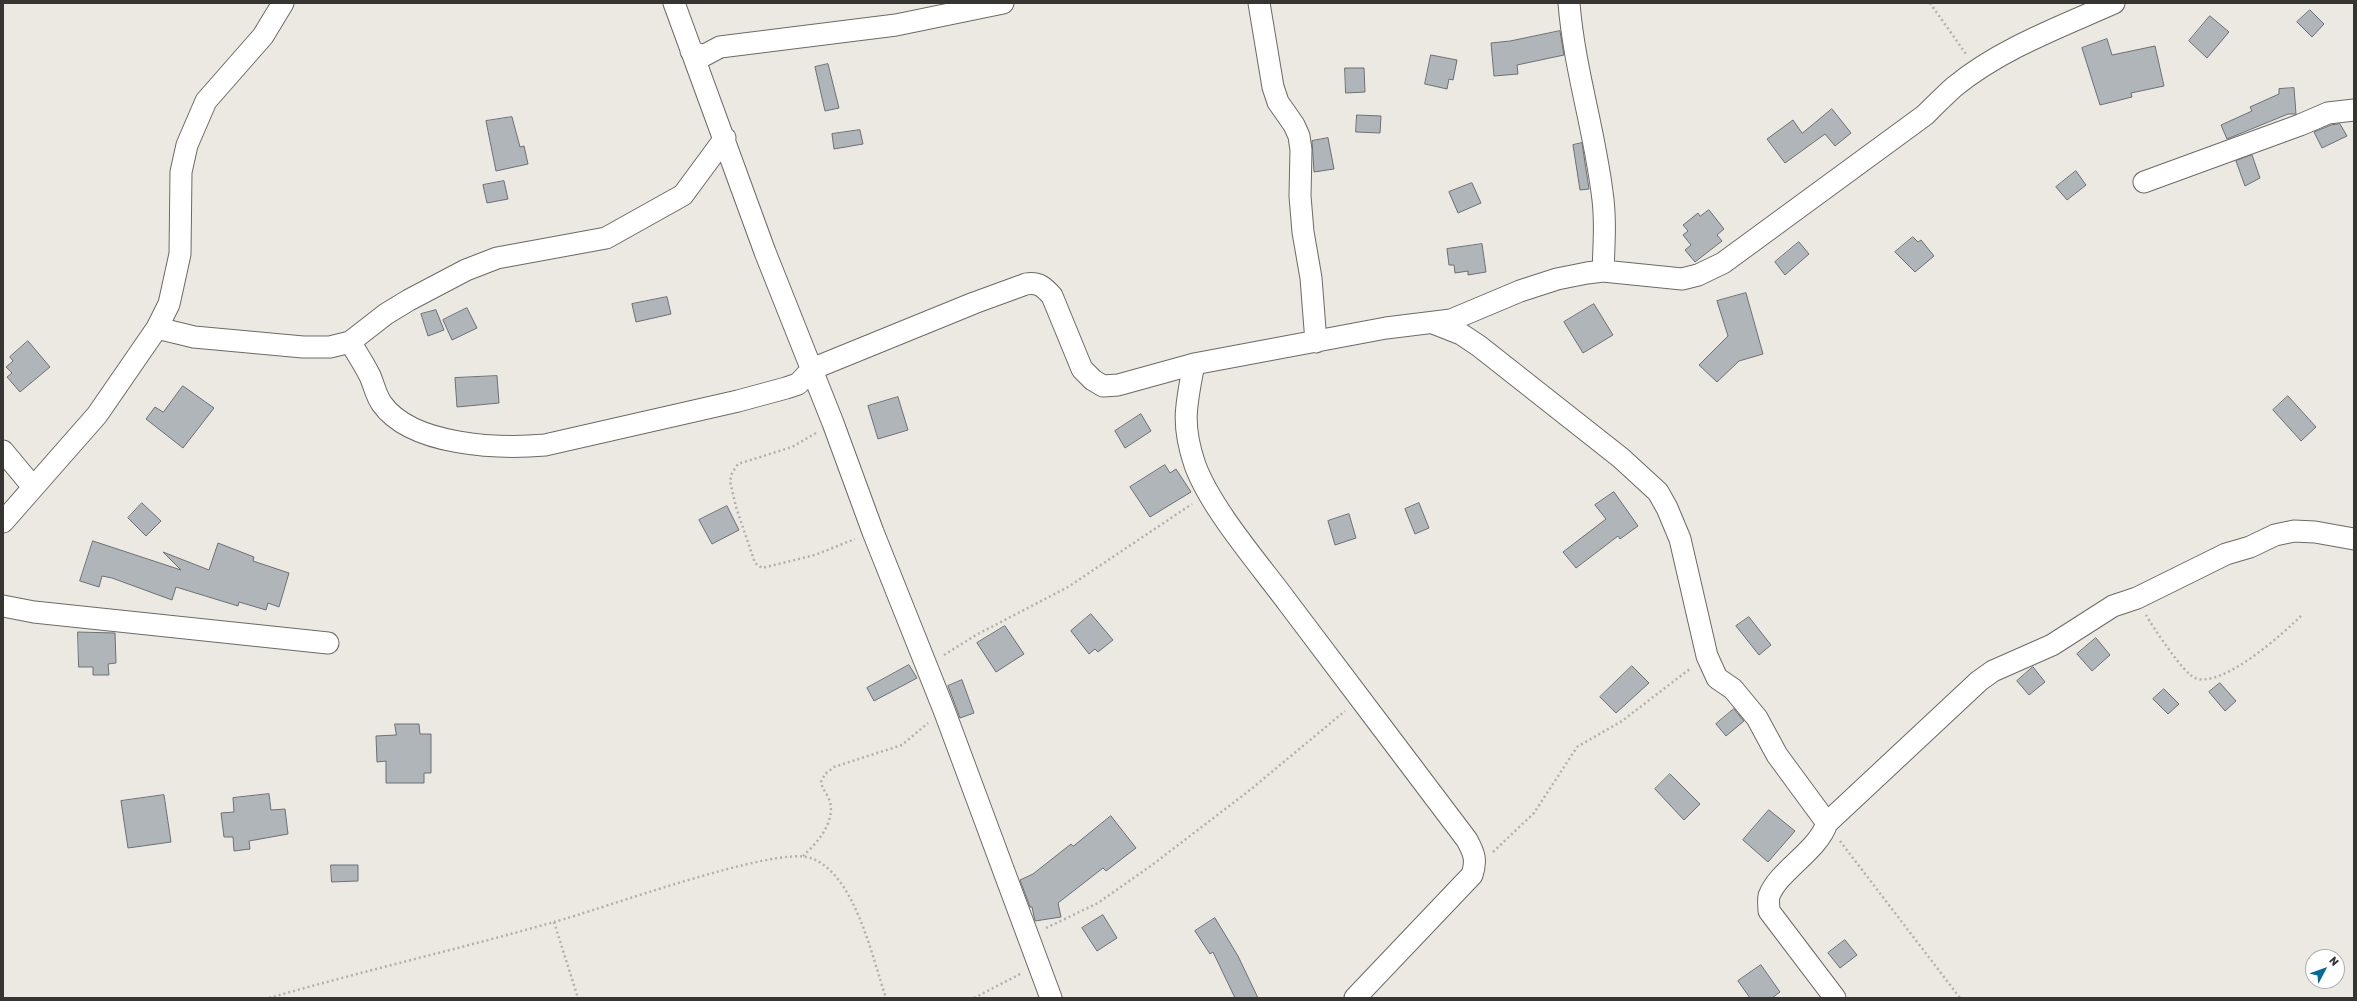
<!DOCTYPE html>
<style>
body{margin:0}
#map{position:relative;width:2357px;height:1001px;overflow:hidden;background:#ece9e3;font-family:Rubik,sans-serif}
canvas{display:block}
.frame{position:absolute;inset:0;border:4px solid #363532;pointer-events:none}
.north{position:absolute;left:2305px;top:949px;width:40px;height:40px;box-sizing:border-box;background:#fff;border:1px solid #afaead;border-radius:50%;rotate:49deg;font-size:11px;font-weight:700;line-height:16px;text-align:center;color:#363532}
.north::after{content:'';display:block;margin:auto;width:14px;height:18px;background:#026b98;clip-path:polygon(50% 0,100% 100%,50% 72%,0 100%)}
</style>
<div id="map">
<canvas width="2357" height="1001"></canvas>
<div class="frame"></div>
<div class="north">N</div>
</div>
<script>
const g = document.querySelector('canvas').getContext('2d');
g.lineJoin = 'round';
function paint(path, color) {
  g.fillStyle = color;
  g.fill(path, 'evenodd');
}
function trace(path, color, width, dash) {
  g.strokeStyle = color;
  g.lineWidth = width;
  g.lineCap = dash ? 'butt' : 'round';
  g.setLineDash(dash || []);
  g.stroke(path);
}
const building = new Path2D(`
 M2310,10L2324,24L2312,37L2297,22Z
 M2210,16L2229,32L2207,58L2189,41Z
 M1560,31L1564,55L1517,65L1518,74L1494,76L1491,43L1510,41Z
 M2107,39L2112,55L2155,46L2164,86L2131,93L2132,97L2100,105L2082,48Z
 M1431,55L1457,60L1453,80L1449,79L1447,89L1425,84Z
 M828,64L839,108L825,111L815,67Z
 M1345,68H1364L1365,92L1346,93Z
 M2294,88L2296,114H2288L2227,139L2221,125L2252,111L2250,107L2279,94V89Z
 M1832,109L1851,133L1835,146L1825,134L1785,163L1767,139L1793,120L1802,133Z
 M1357,115L1381,116L1380,133L1356,132Z
 M512,117L520,147L524,146L528,164L496,171L486,121Z
 M2340,124L2347,136L2322,148L2314,132L2331,125Z
 M860,130L863,144L834,149L832,134Z
 M1328,138L1334,169L1314,172L1312,141Z
 M1582,143L1589,189L1580,190L1573,145Z
 M2252,155L2260,178L2245,186L2236,161Z
 M2076,171L2086,185L2067,200L2056,187Z
 M504,181L508,199L487,203L483,185Z
 M1472,183L1481,203L1458,213L1449,192Z
 M1709,210L1724,229L1717,235L1722,241L1695,262L1685,250L1691,245L1683,235L1688,231L1683,225L1698,213L1700,216Z
 M1913,237L1918,242L1921,240L1934,256L1915,272L1895,252Z
 M1799,242L1809,254L1785,275L1775,262Z
 M1482,244L1486,272L1468,275V271L1455,273L1454,265H1449L1447,249Z
 M1746,293L1763,354L1739,361L1717,382L1699,365L1728,336L1717,301Z
 M667,297L671,314L636,322L632,304Z
 M1594,304L1613,335L1583,353L1564,322Z
 M467,308L477,328L452,340L443,320Z
 M436,310L444,330L428,336L421,314Z
 M28,341L50,367L20,392L7,377L12,373L6,367L13,361L10,357Z
 M497,376L499,403L457,407L455,378Z
 M183,386L214,408L183,448L146,419L155,407L163,412Z
 M2288,396L2316,427L2301,441L2273,410Z
 M898,397L908,430L878,439L868,406Z
 M1141,414L1151,431L1125,448L1115,431Z
 M1165,465L1170,473L1176,469L1191,492L1150,517L1130,487Z
 M1614,492L1638,526L1620,539L1618,536L1576,568L1563,552L1606,519L1595,505Z
 M142,503L161,521L146,536L128,518Z
 M1419,503L1429,528L1415,534L1405,509Z
 M727,506L739,530L712,544L699,520Z
 M1349,514L1356,538L1335,545L1328,521Z
 M93,541L181,570L163,552L209,570L218,543L254,557L253,561L289,573L279,607L268,603L266,610L239,602L238,606L176,587L172,600L112,578L102,576L99,587L80,581Z
 M1091,614L1113,640L1098,652L1095,649L1089,654L1071,631Z
 M1749,617L1771,645L1759,655L1736,626Z
 M1005,626L1024,654L996,672L977,643Z
 M78,632L115,633L116,663L108,664L109,675H93V667H79Z
 M2096,638L2110,655L2092,671L2077,654Z
 M909,665L917,678L874,701L867,688Z
 M1632,666L1649,683L1616,713L1600,697Z
 M2033,667L2045,682L2029,695L2017,681Z
 M962,680L974,713L960,718L948,686Z
 M2220,683L2236,701L2225,711L2209,692Z
 M2164,689L2179,704L2168,714L2153,699Z
 M1734,709L1744,721L1726,736L1716,724Z
 M395,724H419L420,734H431V773H424V783H386V761L377,762L376,736L396,735Z
 M1670,774L1700,804L1684,820L1655,789Z
 M269,794L271,810L285,809L288,834L249,841L250,849L234,851L233,837H224L221,813L234,812L233,798Z
 M164,795L171,842L128,848L121,801Z
 M1769,810L1795,831L1768,862L1743,840Z
 M1111,816L1136,848L1106,871L1103,868L1058,903L1061,917L1035,921L1032,907H1030L1020,880L1033,874L1071,844L1073,846Z
 M331,865H358V881L332,882Z
 M1103,915L1117,938L1097,951L1082,928Z
 M1215,918L1238,956L1258,998H1235L1213,952L1210,954L1195,931Z
 M1845,940L1857,955L1840,968L1828,953Z
 M1761,965L1780,992L1772,998H1750L1738,981Z`);
paint(building, '#afb5b9');
trace(building, '#6b7074', 1);
const street = new Path2D(`
 M674,3L765,252L833,423L873,532L944,710L1051,998
 M1259,3L1273,87L1278,102L1294,125L1299,136L1301,150L1300,196L1303,232L1311,278L1316,342
 M1569,3C1574,67 1594,128 1602,192C1606,218 1604,245 1603,271
 M691,51L703,56L720,47L896,25L1003,3
 M2144,182L2300,125L2328,113L2354,110
 M1433,323L1461,334L1479,346L1621,458L1658,492L1667,508L1680,539L1707,656L1717,678L1733,689L1757,718L1777,755L1827,823C1818,851 1778,871 1769,896C1768,900 1769,907 1769,911L1835,998
 M157,328L194,337L303,347H330L350,342L386,314L409,300L466,270L497,258L606,238L683,195L725,138
 M350,342C357,353 364,364 370,376C374,385 376,396 382,404C412,446 499,449 545,445L738,401L786,388L798,384L812,369L974,303L1026,284C1039,282 1044,287 1052,296L1082,369L1093,380L1103,386L1118,385L1194,364L1386,328L1451,320L1520,291L1557,279L1587,273L1603,271L1682,279L1698,275L1723,263L1925,115C1934,106 1944,96 1954,87C2000,49 2060,27 2114,3
 M1194,364C1186,405 1181,424 1195,465C1211,509 1260,565 1288,603C1348,682 1407,761 1467,840C1474,853 1477,860 1472,875L1355,998
 M3,451L33,487
 M3,522L97,415L157,328L169,304L180,254L181,172L187,145L206,101L263,36L283,3
 M3,606L34,612L328,643
 M1827,823L1979,681L1993,671L2052,645L2113,606L2137,598L2226,554L2250,547L2275,535L2294,531L2315,532L2354,539`);
trace(street, '#6d6a65', 23);
trace(new Path2D(`
 M1930,3L1966,54
 M816,433L792,447L738,464L732,473L730,481L736,507L755,563L762,568L815,555L855,539
 M2146,615C2153,627 2183,673 2195,678C2222,689 2284,633 2303,614
 M944,655L976,635L1068,587L1192,504
 M1840,841L1960,998
 M1493,852L1534,813L1577,747L1622,721L1691,668
 M803,856C817,843 835,823 830,802C828,795 822,789 821,782L825,774L834,767L902,745L928,723
 M554,922L578,998
 M1046,928L1098,903L1152,865L1250,790L1345,711
 M269,998C363,971 459,949 554,922C599,910 776,845 811,858C855,874 872,957 886,998
 M974,998L1022,973`), '#b3b0ab', 2.5, [2, 3]);
trace(street, '#fff', 21);
</script>
